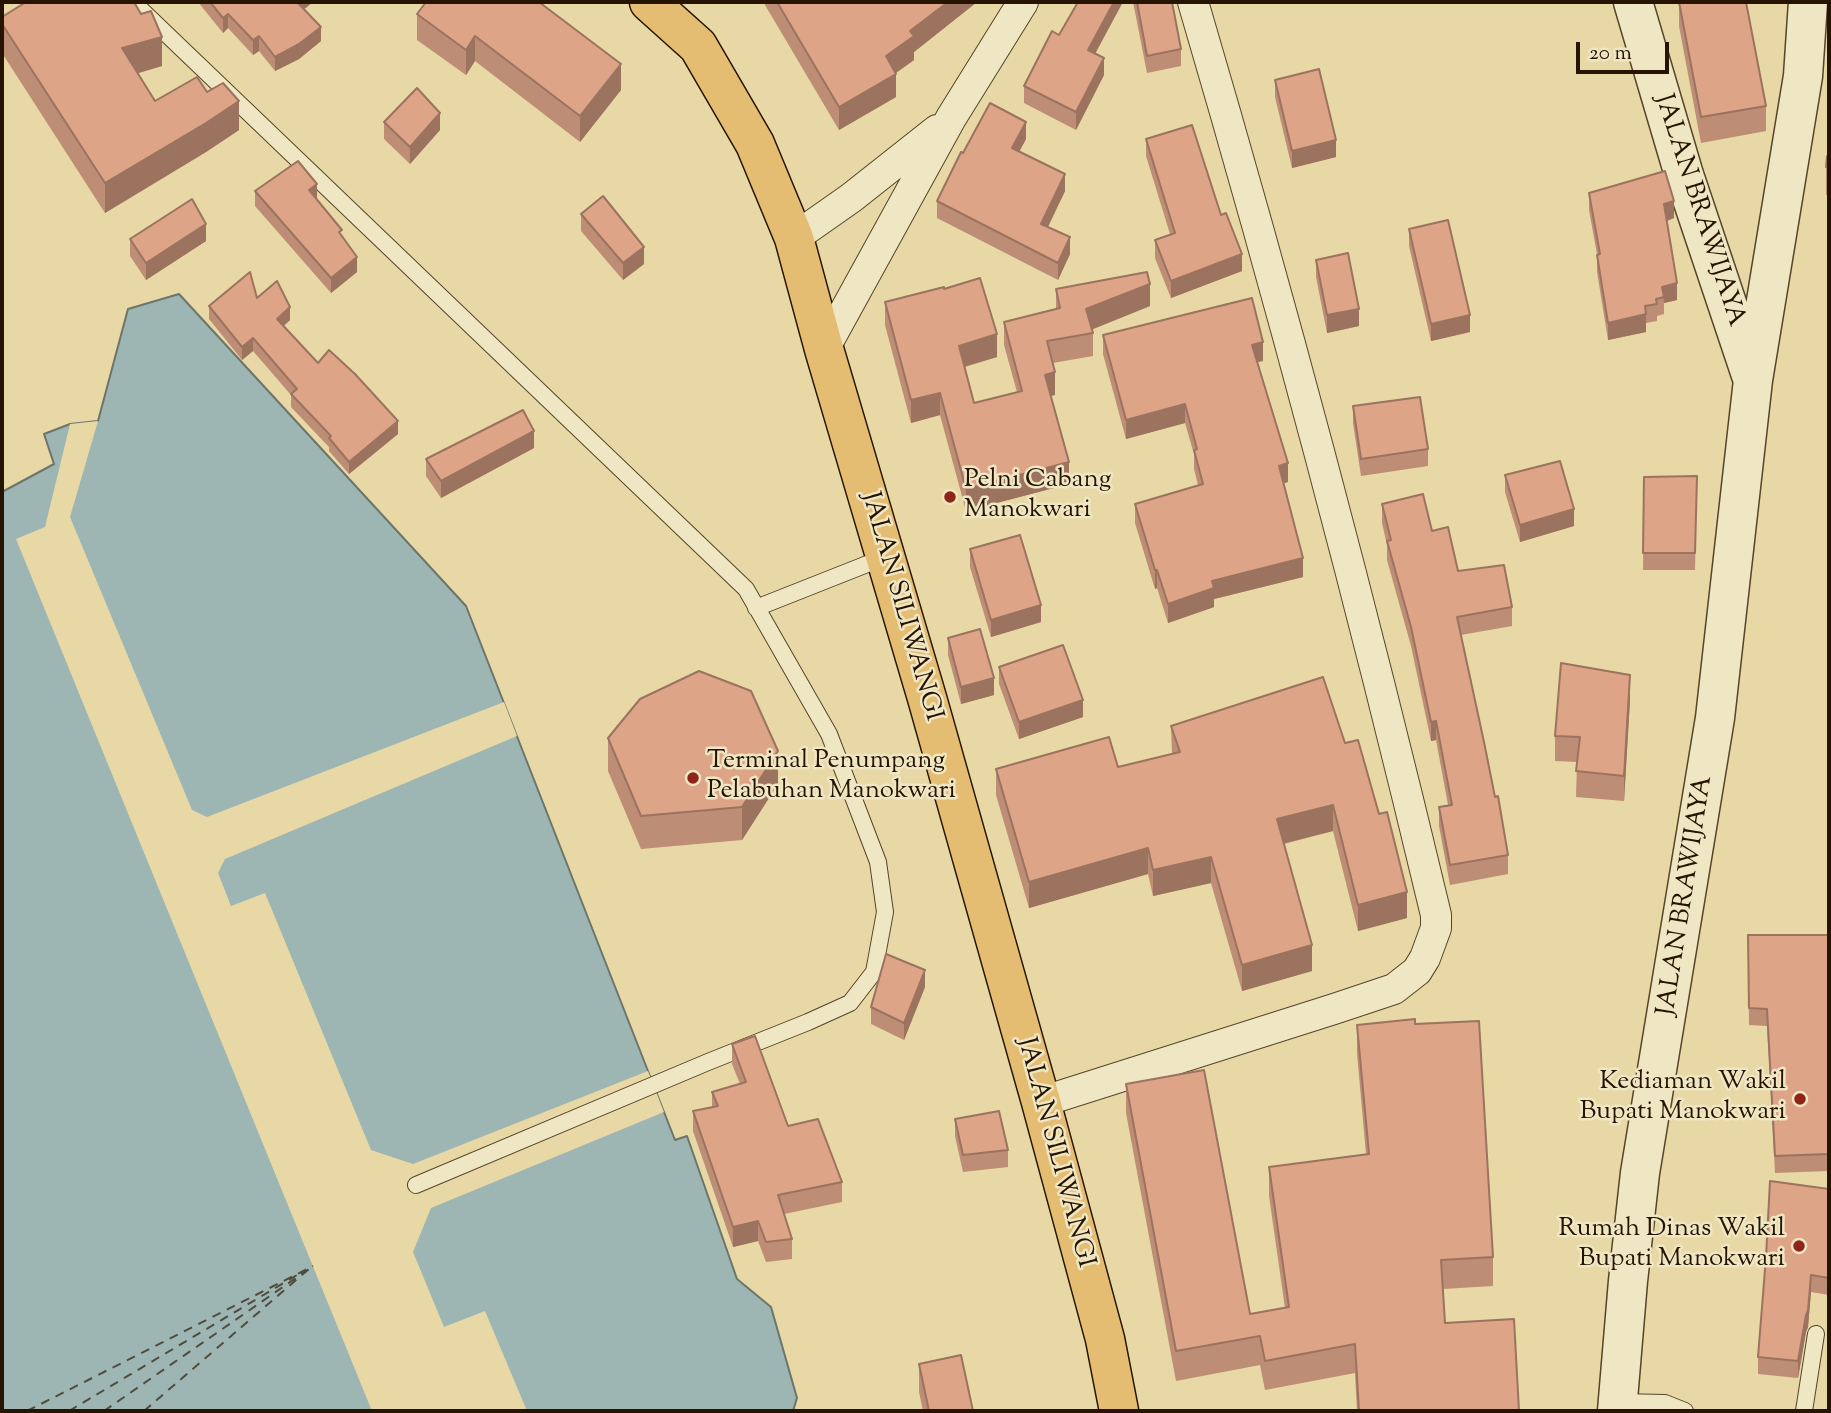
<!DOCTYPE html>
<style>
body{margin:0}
#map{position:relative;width:1831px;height:1413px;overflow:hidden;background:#e7d8a5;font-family:"Sorts Mill Goudy",serif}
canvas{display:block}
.frame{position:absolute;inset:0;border:4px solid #261400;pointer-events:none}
.scale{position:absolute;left:1576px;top:42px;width:93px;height:32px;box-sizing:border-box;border:4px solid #261400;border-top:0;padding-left:9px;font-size:21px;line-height:24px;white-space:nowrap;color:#261400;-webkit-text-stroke:5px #efe6c4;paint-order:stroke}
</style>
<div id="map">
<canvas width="1831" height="1413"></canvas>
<div class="frame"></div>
<div class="scale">20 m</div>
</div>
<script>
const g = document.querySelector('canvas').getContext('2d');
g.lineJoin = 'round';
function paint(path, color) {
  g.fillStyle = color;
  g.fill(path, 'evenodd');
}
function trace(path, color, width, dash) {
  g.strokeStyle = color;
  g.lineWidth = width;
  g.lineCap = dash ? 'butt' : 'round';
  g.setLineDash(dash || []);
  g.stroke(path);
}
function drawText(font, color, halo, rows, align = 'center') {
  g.font = font + ' "Sorts Mill Goudy",serif';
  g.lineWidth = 5;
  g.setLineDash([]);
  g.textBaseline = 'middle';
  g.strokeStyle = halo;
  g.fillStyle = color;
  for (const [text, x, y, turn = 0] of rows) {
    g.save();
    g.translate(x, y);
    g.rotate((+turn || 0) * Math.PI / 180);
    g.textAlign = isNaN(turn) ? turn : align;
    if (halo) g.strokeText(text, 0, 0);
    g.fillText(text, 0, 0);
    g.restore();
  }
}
const water = new Path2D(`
 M179,294L466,606L675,1140L687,1136L737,1279L771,1307L797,1398L793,1411H2V492L54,464L44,434L70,424L98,421L128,309Z`);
paint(water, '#9db6b3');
trace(water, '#6d756b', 2);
paint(new Path2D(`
 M98,421L70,517L192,810L207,817L504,702L517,736L225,859L218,873L231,906L265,893L371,1150L413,1164L648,1071L664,1112L431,1208L413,1252L444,1327L485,1311L527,1411H372L16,539L45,527L70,424Z`), '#e7d8a5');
trace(new Path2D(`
 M27,1411L313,1266
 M69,1411L297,1275
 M104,1411L306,1271
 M144,1411L310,1268`), '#504d3f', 2, [9, 7]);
const service = new Path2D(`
 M133,2L746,589L829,734L878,862L885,912L874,972L850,1003L808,1022L708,1062L416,1185
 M756,608L885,557
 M1618,1402L1665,1403L1685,1411
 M1804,1411L1816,1334`);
const minor = new Path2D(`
 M794,238L851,198L937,130
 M824,349L951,118L1023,2
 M1041,1102L1334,1009L1394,989L1417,971L1425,958L1436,928V915C1363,609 1282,304 1193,2`);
const tertiary = new Path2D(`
 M1633,2L1684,175L1751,375
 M1617,1411L1628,1281L1640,1173L1715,718L1753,380L1803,76L1808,2`);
const trunk = new Path2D(`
 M649,2L698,46L755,144L794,238L824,349L927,698L1041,1102L1105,1339L1119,1411`);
trace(service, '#564529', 18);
trace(minor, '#564529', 32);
trace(tertiary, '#564529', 41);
trace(trunk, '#261400', 41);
trace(service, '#efe6c4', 16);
trace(minor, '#efe6c4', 30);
trace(tertiary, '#efe6c4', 38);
trace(trunk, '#e4bc72', 38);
paint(new Path2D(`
 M198,2H313L304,9L321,41L299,59L275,71L259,51L253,55L228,28L223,33Z
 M765,2H977L914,52V60L896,73V97L839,130L765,5Z
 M1133,2H1172L1181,49V66L1147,73Z
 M1679,2L1766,106V131L1701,143L1679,26Z
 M417,14L621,90L580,142L475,61L466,75L417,40Z
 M2,17L162,66L138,73L155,101L207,92L239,130L206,152L105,213L2,53Z
 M1095,54L1104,75L1076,130L1024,103V86Z
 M1275,80L1336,157L1292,168L1275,97Z
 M384,122L440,130L410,164L384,139Z
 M1026,139L1019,152L1065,191L1048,227L1070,254L1058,280L937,218V201L963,153Z
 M1146,139L1221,215L1242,271L1171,298L1155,258V240L1170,234L1146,156Z
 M1829,156V195H1826V167Z
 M255,191L317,199L342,236L357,272L331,293L255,206Z
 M1589,193L1674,218L1667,221L1677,300L1664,303V314L1657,316V321L1646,323V332L1608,340L1597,272V254L1589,210Z
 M581,214L644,264L623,280L581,231Z
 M1409,229L1470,332L1431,341L1409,246Z
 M130,239L206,241L146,280L130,256Z
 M1316,260L1359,326L1327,333L1316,277Z
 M944,289L997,357L965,367L974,403L1017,392L1004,345V322L1056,309V289L1150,306L1092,329L1093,333V356L1053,363L1055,395L1051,396L1069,484L966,511L940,415L911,423L885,325V302Z
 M257,298L290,320L284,326L318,363L398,434L349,474L329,451V447L291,407V395L253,351L242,360L209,319V306Z
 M1103,335L1263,361L1258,362L1288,482L1283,483L1303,577L1214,599V607L1168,623L1157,588L1155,589L1135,523V504L1198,485L1194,469V454L1185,423L1126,439L1103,354Z
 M1353,406L1428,449V466L1361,476L1353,423Z
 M534,448L441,498L426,476V459Z
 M1505,475L1574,526L1520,542L1505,492Z
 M1697,476L1695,570H1643L1644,477Z
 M1382,504L1432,531L1458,571L1512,607V626L1461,635L1495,797L1508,855V874L1450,885L1439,826V807L1448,805L1436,740L1431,741L1411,646L1387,560V545L1382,523Z
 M970,549L1041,622L991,637L970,567Z
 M948,638L994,695L961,704L948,655Z
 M999,667L1083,717L1019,739L999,684Z
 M1630,700L1624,801L1576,797L1577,762L1555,761V736Z
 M1171,726L1345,743L1407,918L1358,931L1333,831L1284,844L1312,971L1242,991L1211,883L1153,896L1148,874L1029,908L996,795V769L1118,767L1172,754Z
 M608,738L778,784L742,840L641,849L608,771Z
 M1748,935H1829V1171L1775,1173L1767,1026L1749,1025Z
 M925,987L904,1040L871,1024V1007Z
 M1415,1024L1493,1257V1286L1443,1289L1445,1323L1519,1411H1357L1355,1373L1265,1390L1260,1365L1176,1381L1126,1113V1084L1250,1314L1285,1308L1269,1196V1167L1366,1154L1357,1054V1025Z
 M732,1044L788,1126L842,1182V1202L784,1214L792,1239V1259L766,1262L758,1241L733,1247L693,1131V1111L712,1107V1092L740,1084L732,1064Z
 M955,1119L1008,1150V1167L963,1172L955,1136Z
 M1829,1189V1295L1811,1292L1808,1327L1806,1332L1798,1378L1758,1374V1357Z
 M919,1364L973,1411H923L919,1392Z`), '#be8d75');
paint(new Path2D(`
 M296,2H313L296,16Z
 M948,2H977L914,52V60L890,77L896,74V97L839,130V107L910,31Z
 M1114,2H1123L1088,67V50Z
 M228,14V28L223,33V18Z
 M321,27V41L299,59L275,71V57Z
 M259,36V51L253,55V40Z
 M475,36V61L466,75V50Z
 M162,37V66L122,78V48Z
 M1104,58V75L1076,130V112Z
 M621,64V90L580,142V116Z
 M239,101V130L206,152L105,213V183Z
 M440,113V130L410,164V147Z
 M1026,122V139L1012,165V148Z
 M1336,140V157L1292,168V151Z
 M1065,174V191L1041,241V224Z
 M317,184V199L309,190Z
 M1674,201V218L1664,222V204Z
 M206,224V241L146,280V263Z
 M1070,237V254L1058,280V263Z
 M644,247V264L623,280V263Z
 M1242,254V271L1171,298V281Z
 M357,257V272L331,293V278Z
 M1677,283V300L1664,303L1662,287Z
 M1150,284V306L1086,332V309Z
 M290,307V320L277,331V319Z
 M1359,309V326L1327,333V315Z
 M1646,314V332L1608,340V323Z
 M1470,315V332L1431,341V324Z
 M997,334V357L959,368V346Z
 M253,338V351L242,360V347Z
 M1263,342V361L1252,363V345Z
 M1055,372V395L1045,397V375Z
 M940,393V415L911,423V400Z
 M1185,404V423L1126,439V420Z
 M398,421V434L349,474V462Z
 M534,431V448L441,498V481Z
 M1069,462V484L966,511V489Z
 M1288,463V482L1279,485V466Z
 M1574,509V526L1520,542V525Z
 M1303,558V577L1214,599V607L1168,623V604L1212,581Z
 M1155,570H1157V588L1155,589Z
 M1041,605V622L991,637V620Z
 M1630,675V700L1624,801V776Z
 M994,678V695L961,704V687Z
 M1083,700V717L1019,739V722Z
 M1436,721V740L1431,741V722Z
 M778,751V784L742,840V807Z
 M1333,805V831L1277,845V819Z
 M1148,848V874L1029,908V882Z
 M1211,857V883L1153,896V870Z
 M1407,892V918L1358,931V905Z
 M1312,945V971L1242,991V965Z
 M925,970V987L904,1040V1023Z
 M758,1221V1241L733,1247V1227Z
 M1811,1275V1292L1808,1327L1806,1332L1798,1378V1361Z`), '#9b735f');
const building = new Path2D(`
 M26,2H134L141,14L151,11L162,37L122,48L155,101L197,77L207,92L223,83L239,101L206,123L105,183L2,24V17Z
 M210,2H297L321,27L299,44L275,57L259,36L253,40L228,14L223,18Z
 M426,2H539L621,64L580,116L475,36L466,50L417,14Z
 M777,2H948L910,31L914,36L886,56L896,74L839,107Z
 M1078,2H1114L1088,50L1104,58L1076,112L1024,86L1052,31L1059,35Z
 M1137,2H1172L1181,49L1147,56Z
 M1679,2H1746L1766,106L1701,117Z
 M1319,69L1336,140L1292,151L1275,80Z
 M417,88L440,113L410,147L384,122Z
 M990,103L1026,122L1012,148L1065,174L1041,224L1070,237L1058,263L937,201L961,152L963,153Z
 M1192,125L1221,215L1226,213L1242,254L1171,281L1155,240L1175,233L1146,139Z
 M1827,156H1829V167H1826Z
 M298,161L317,184L309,190L342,230L339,232L357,257L331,278L255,191Z
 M1665,171L1674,201L1664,204L1677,283L1662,287L1664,297L1656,299L1657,304L1645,306L1646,314L1608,323L1597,255L1600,254L1589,193Z
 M603,196L644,247L623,263L581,214Z
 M192,199L206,224L146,263L130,239Z
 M1448,220L1470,315L1431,324L1409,229Z
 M1348,253L1359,309L1327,315L1316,260Z
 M250,272L257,298L277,281L290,307L277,319L318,363L329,350L355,374L398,421L349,462L329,438L331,436L291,394L297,389L253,338L242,347L209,306Z
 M1147,272L1150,284L1086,309L1093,333L1047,341L1055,372L1045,375L1069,462L966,489L940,393L911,400L885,302L944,287V289L980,278L997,334L959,346L974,403L1022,391L1004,322L1060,308L1056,289Z
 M1252,298L1263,342L1252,345L1288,463L1279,466L1303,558L1212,581L1214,588L1168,604L1157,570H1155L1135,504L1203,484L1194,450L1197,449L1185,404L1126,420L1103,335Z
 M1420,397L1428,449L1361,459L1353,406Z
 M523,410L534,431L441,481L426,459Z
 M1560,461L1574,509L1520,525L1505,475Z
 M1697,476L1695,553H1643L1644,477Z
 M1423,494L1432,531L1448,527L1458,571L1504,565L1512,607L1457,617L1484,742L1495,797L1498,796L1508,855L1450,865L1439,807L1452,805L1436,721L1431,722L1411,627L1387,541L1391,540L1382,504Z
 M1020,535L1041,605L991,620L970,549Z
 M980,629L994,678L961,687L948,638Z
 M1063,645L1083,700L1019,722L999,667Z
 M1561,663L1630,675L1624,776L1576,771L1580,737L1555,736Z
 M699,671L751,691L778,751L742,807L641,816L608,738L640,699Z
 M1323,677L1345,743L1358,740L1379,814L1387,812L1407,892L1358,905L1333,805L1277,819L1312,945L1242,965L1211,857L1153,870L1148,848L1029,882L996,769L1109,737L1118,767L1180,752L1171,726Z
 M1748,935H1829V1154L1775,1156L1767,1009L1749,1008Z
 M886,954L925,970L904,1023L871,1007Z
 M1415,1019V1024L1479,1021L1493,1257L1441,1260L1445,1323L1514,1319L1519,1411H1359L1355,1344L1265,1361L1260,1336L1176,1351L1126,1084L1204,1070L1250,1314L1289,1307L1269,1167L1369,1154L1357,1025Z
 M755,1036L788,1126L818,1119L842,1182L778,1195L792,1239L766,1242L758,1221L733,1227L693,1111L718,1106L712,1092L746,1082L732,1044Z
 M999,1111L1008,1150L963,1155L955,1119Z
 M1770,1181L1829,1189V1278L1811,1275L1808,1310L1806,1315L1798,1361L1758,1357L1766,1257Z
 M961,1355L973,1411H929L919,1364Z`);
paint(building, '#dda488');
trace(building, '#9b735f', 2);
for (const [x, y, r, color] of [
 [950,497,7,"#8f2418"],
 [693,778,7,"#8f2418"],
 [1800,1099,7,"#8f2418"],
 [1799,1246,7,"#8f2418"]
]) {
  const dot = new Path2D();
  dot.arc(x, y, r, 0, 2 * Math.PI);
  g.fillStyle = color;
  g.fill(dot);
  trace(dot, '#efe6c4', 2.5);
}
drawText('26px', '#261400', '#efe6c4', [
 ["JALAN BRAWIJAYA",1698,211,72],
 ["JALAN SILIWANGI",900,607,74],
 ["JALAN BRAWIJAYA",1687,896,-81],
 ["JALAN SILIWANGI",1054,1153,75]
]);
drawText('26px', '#261400', '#efe6c4', [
 ["Pelni Cabang",964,482],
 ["Manokwari",964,512],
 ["Terminal Penumpang",707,763],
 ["Pelabuhan Manokwari",707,793],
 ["Kediaman Wakil",1786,1084,"right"],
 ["Bupati Manokwari",1786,1114,"right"],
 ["Rumah Dinas Wakil",1785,1231,"right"],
 ["Bupati Manokwari",1785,1261,"right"]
], 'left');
</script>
